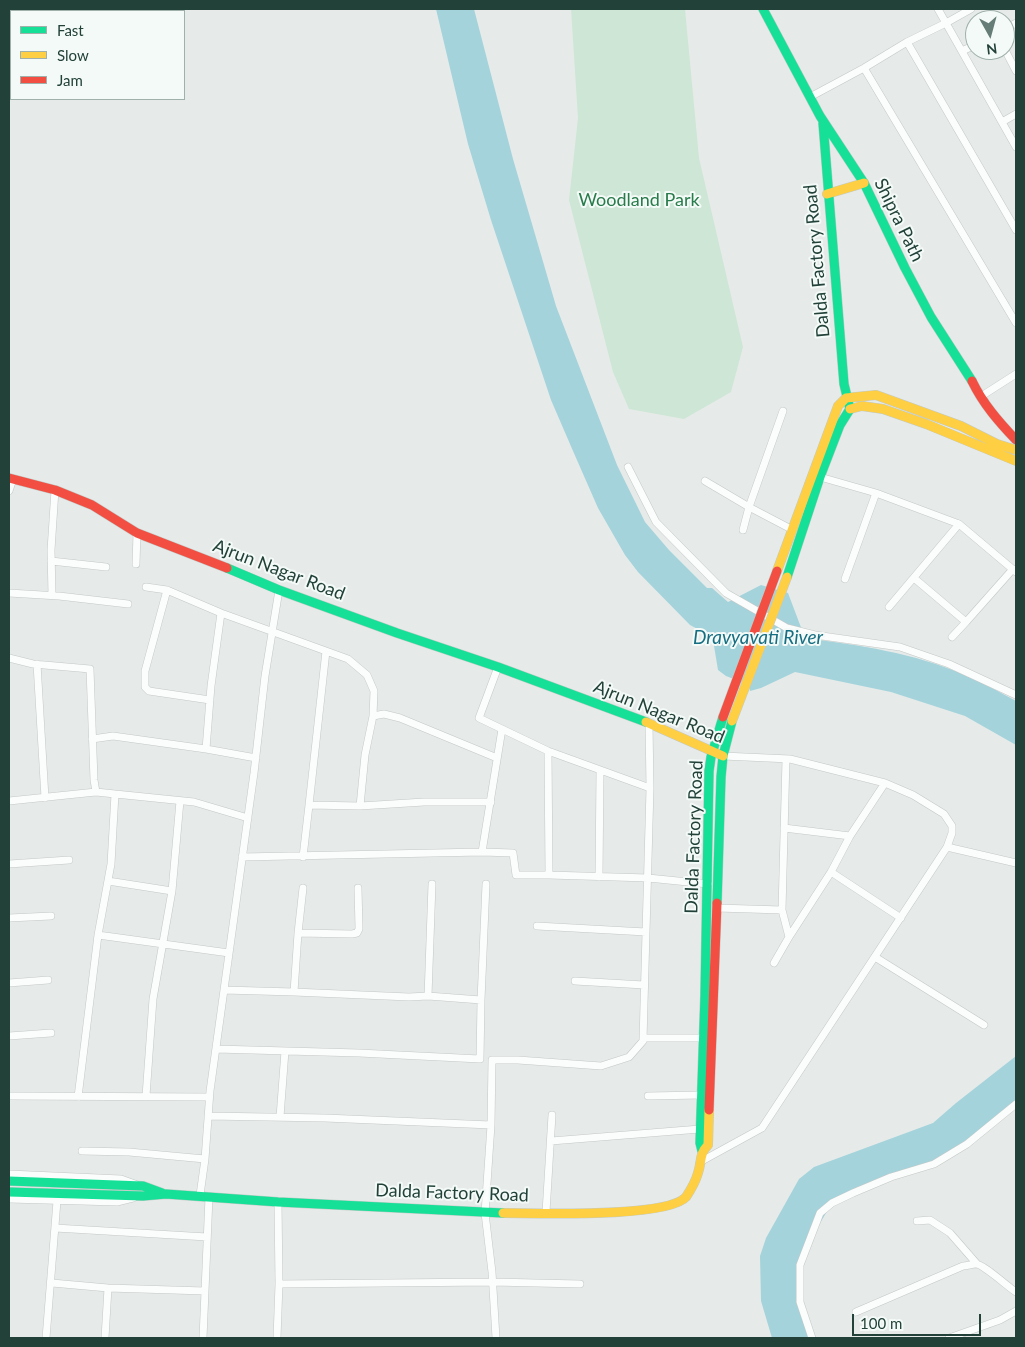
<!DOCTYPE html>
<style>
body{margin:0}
#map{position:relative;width:1025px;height:1347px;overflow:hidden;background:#e6ebe9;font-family:Lato,sans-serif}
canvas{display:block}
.frame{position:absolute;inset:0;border:10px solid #214139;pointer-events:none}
.legend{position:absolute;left:10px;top:10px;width:175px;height:90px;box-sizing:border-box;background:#f4faf7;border:1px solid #a0b0ab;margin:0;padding:6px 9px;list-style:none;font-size:15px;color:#214139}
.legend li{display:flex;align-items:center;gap:10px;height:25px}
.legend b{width:25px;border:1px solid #a0b0ab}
.north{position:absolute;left:965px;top:10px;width:50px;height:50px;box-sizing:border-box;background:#f4faf7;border:1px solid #a0b0ab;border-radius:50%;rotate:173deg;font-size:14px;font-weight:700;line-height:20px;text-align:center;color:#214139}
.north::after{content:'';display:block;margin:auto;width:18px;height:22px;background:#667c77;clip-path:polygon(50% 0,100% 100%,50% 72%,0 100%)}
.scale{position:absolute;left:852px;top:1314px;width:129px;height:22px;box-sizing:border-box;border:2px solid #214139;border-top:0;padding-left:6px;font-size:15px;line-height:18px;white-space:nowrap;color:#214139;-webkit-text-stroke:4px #f4faf7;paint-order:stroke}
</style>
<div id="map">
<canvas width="1025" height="1347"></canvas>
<div class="frame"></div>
<ul class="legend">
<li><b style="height:6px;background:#16e098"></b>Fast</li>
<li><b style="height:6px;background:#ffcf43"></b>Slow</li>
<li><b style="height:6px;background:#f24e42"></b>Jam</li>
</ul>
<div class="north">N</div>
<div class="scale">100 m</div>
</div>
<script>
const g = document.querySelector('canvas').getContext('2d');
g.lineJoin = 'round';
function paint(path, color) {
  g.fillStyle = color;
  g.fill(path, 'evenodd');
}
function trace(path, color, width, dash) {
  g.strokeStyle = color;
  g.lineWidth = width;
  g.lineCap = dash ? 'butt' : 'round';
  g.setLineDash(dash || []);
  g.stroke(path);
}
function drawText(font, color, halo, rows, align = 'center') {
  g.font = font + ' Lato,sans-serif';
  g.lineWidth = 4;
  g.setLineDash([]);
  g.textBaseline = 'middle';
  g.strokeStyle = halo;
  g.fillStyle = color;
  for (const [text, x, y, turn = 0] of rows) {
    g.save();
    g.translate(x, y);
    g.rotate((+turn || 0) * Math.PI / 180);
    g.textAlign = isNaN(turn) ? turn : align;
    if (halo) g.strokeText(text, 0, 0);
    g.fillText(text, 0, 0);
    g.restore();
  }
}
paint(new Path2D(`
 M571,9H685L699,158L743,347L731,392L684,419L629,409L613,372L569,200L578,118Z`), '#cee6d5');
paint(new Path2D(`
 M436,9H474L513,159L556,306L617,465L645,522L669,550L707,588H712L728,602L761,585L788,593L805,638C859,645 914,653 965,675C983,682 999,692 1016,701V745L965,716L891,692L795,672L761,688L750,691L749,685L726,676L718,670L712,634L705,633L690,625L638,572L625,555L598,508L573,451L551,400L491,220L468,144Z
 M1016,1056V1105L954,1155L833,1201L801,1256V1304L812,1338H772L761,1301L760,1256L766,1238L799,1179L814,1167L933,1123L956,1103Z`), '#a4d3dc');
const street = new Path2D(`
 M938,9L1016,147
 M1005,29L1016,23
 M907,42L946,23L971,9
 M1005,50L1016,71
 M962,51L975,45
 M864,68L1016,323
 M810,97L864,68L907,42L1016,230
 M1002,122L1016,114
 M980,397L1016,374
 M628,467L656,522L726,593L787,628L815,635L900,647L949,664L1016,695
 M820,477L876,493L959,524L1016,572
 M705,481L749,507L791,529
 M9,491L13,479
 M743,530L749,507L783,411
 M51,561L106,567
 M136,564L137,533
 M914,578L966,622L1013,569
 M845,579L876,493
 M146,587L167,590L221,613L348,659L367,675L374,691L373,716
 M167,590L145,671V687L149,691L210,700
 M9,593L59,596L128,604
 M52,595L51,550L55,490
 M889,607L959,524
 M221,613L211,686L206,749L256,758
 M952,637L966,622
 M9,658L33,664L90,669L94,780L96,792L115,794
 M37,664L45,798
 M498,667L479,718L502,729
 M649,723L650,788
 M92,739L113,736L206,749
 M548,751L502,729L482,852L513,853L516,875H549
 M786,759L782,910L789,937L831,872L850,836L885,783
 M9,801L96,792
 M491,802H424L360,806L365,755L373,716L384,714L400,718L497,758
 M309,805L326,651
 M784,828L850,836
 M947,847L1016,863
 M242,857L482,852
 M303,857L309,805L360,806
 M9,864L69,860
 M831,872L901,918
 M599,877L600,771
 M108,881L172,891L153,999L146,1096
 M172,891L180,801
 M717,908L782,910
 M9,918L51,916
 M537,926L646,932
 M298,933L303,888
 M98,935L111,864L115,794L194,802L248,818
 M875,957L984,1025
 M774,963L789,937
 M575,981L644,985
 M9,983L48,980
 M224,990L294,992L298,933L352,934L357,933L359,929L358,888
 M294,992L409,997L428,996L432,884
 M481,1000L486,884
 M9,1036L51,1033
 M643,1038H704
 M216,1049L359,1053L480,1059L481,1000L428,996
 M9,1096L209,1097
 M648,1096L701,1095
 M78,1097L98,935L229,953
 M208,1116L325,1118L491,1125
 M280,1117L285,1051
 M551,1141L700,1129
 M82,1151L129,1152L205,1159
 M700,1162L762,1128L947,847L952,833V826L944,814L913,795L885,783L790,759L723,756
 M9,1174L121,1179L135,1184
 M200,1195L205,1159L210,1091L254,773L265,676L279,590
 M9,1199L117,1202L133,1198
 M546,1212L552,1115
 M917,1221L930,1220L950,1233L977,1264
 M55,1228L207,1237
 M52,1283L108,1288L205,1291
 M279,1284L493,1282L580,1284
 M856,1312L963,1266C967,1266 972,1264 976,1264C983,1264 1008,1287 1016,1292
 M46,1338L57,1201
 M105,1338L108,1288
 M203,1338L209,1197
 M277,1338L279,1284L278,1202
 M496,1338L492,1272L485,1213L491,1125L492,1060H518L601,1066L629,1057L643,1041L650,788L548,751L549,875L648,878L708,884
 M812,1338L800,1302V1265L820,1213L832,1203L853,1193L891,1177L934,1164L967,1144L1016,1104
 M949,1338L1000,1320L1016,1311`);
const fast = new Path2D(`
 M763,9L820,116L864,183L905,268L931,317L972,381
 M227,568L279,590L397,633L498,667L646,722
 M787,577L820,477L840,425L850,409L844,384L823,123
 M717,903L721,777L723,756L732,721
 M702,1151L700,1143L705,995L709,771L711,757L723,717
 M9,1181L143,1186L162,1193
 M9,1192L143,1196L166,1194L278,1202L503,1213`);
const slow = new Path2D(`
 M827,194L864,183
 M846,398L876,395L961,426L997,444L1016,450
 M850,409L862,406L883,409L926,424L1016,461
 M777,571L838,406L846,398
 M646,722L723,756
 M503,1213C536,1213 667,1218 686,1197C690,1191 696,1180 698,1173C702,1161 699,1154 708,1145L709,1110`);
const jam = new Path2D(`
 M972,381C983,404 999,422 1016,440
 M9,478L55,490L92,505L137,533L227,568
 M709,1110L717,903`);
trace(street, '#c3c8c6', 8);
trace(fast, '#c1c9c6', 10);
trace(slow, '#c1c9c6', 10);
trace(jam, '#c1c9c6', 10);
trace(street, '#fbfcfc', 7);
trace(fast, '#16e098', 9);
trace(slow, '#ffcf43', 9);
trace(jam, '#f24e42', 9);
const slowBridge = new Path2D(`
 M732,721L787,577`);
const jamBridge = new Path2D(`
 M723,717L777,571`);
trace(slowBridge, '#c1c9c6', 10, []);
trace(jamBridge, '#c1c9c6', 10, []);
trace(slowBridge, '#ffcf43', 9);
trace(jamBridge, '#f24e42', 9);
drawText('18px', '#287b4a', '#f4faf7', [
 ["Woodland Park",639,200]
]);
drawText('18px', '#214139', '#f4faf7', [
 ["Shipra Path",899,220,64],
 ["Dalda Factory Road",817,261,-95],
 ["Ajrun Nagar Road",279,570,21],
 ["Ajrun Nagar Road",659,712,22],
 ["Dalda Factory Road",694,837,-88],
 ["Dalda Factory Road",452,1193,2]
]);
drawText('italic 19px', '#166e82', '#f4faf7', [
 ["Dravyavati River",758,638]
]);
</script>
